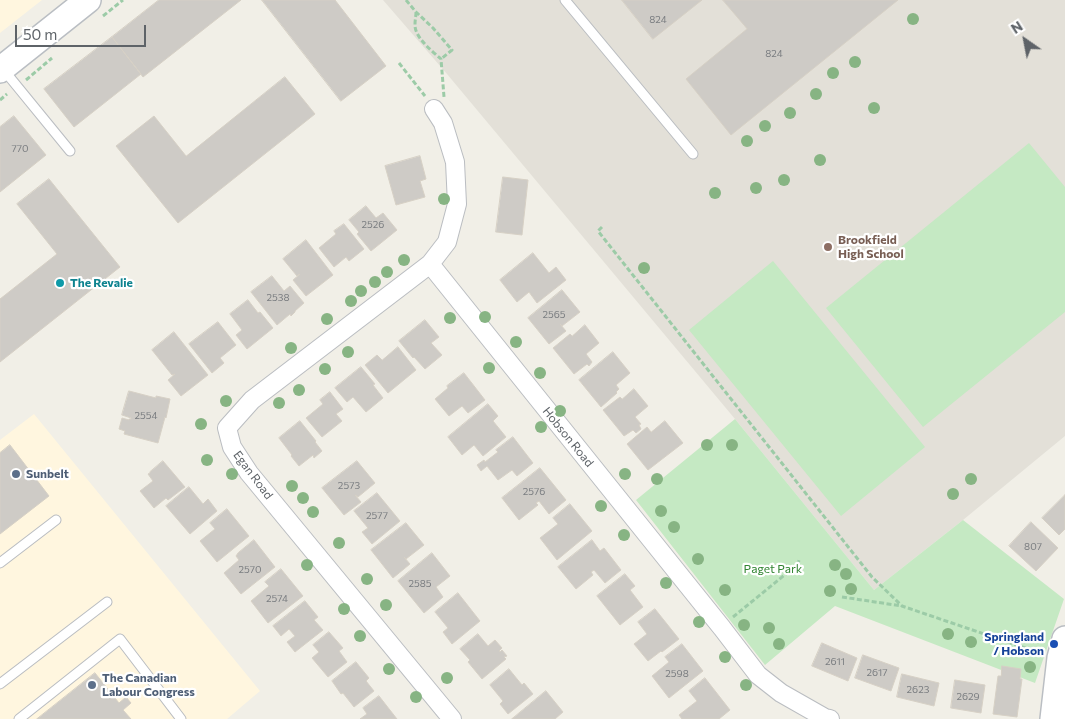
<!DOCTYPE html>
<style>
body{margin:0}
#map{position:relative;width:1065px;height:719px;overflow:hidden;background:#f1efe7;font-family:Commissioner,sans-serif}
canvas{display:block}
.north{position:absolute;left:1000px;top:15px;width:50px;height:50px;-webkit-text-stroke:4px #fff;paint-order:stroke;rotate:327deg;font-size:14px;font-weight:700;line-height:20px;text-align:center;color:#5e6368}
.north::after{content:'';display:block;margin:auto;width:18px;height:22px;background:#5e6368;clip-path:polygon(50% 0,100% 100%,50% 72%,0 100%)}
.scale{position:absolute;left:15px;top:25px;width:131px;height:22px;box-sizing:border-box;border:2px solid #5e6368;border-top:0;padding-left:6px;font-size:15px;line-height:18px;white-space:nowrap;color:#5e6368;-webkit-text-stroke:4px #fff;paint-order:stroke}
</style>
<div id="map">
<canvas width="1065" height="719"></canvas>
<div class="north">N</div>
<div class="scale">50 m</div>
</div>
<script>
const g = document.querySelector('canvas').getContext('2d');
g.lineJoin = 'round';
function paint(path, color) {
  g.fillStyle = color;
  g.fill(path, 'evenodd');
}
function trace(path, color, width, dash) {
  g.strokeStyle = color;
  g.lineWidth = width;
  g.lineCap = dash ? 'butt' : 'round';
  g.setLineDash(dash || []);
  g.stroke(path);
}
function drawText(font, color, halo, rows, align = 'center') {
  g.font = font + ' Commissioner,sans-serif';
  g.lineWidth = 4.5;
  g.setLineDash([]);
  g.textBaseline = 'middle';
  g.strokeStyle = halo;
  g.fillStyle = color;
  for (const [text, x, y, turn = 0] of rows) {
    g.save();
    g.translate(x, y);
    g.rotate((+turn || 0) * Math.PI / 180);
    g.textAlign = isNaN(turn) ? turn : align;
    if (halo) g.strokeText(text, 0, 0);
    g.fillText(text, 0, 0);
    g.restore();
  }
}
paint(new Path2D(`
 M0,0H42L0,33Z
 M34,414L260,691L227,719H0V440Z`), '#fff6df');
paint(new Path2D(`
 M383,0H1065V436L963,520L874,590L735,419L447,74Z`), '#e3e0d8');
paint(new Path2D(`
 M1029,143L1065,187V312L923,427L826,308Z
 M773,261L925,447L841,516L689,330Z
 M735,419L874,590L963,520L1064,599L1035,683L835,606L765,665L636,500Z`), '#c5e9c3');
const building = new Path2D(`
 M159,0H241L143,77L112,37Z
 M262,0H335L386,66L341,101Z
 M622,0H702L653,39Z
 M723,0H898L731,135L686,79L747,29Z
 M112,37L141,74L74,127L44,89Z
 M285,77L315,114L178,223L116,146L154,116L186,156Z
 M14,116L46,155L0,192V127Z
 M420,156L426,179L420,181L425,197L396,205L385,166Z
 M503,177L528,180L522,235L496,232Z
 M49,179L120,267L0,362V299L57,254L17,204Z
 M366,206L376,218L383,213L397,230L371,251L357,234L359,232L349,220Z
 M344,224L364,249L349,261L346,257L334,267L319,248L336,234L334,231Z
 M306,240L333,275L306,296L293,280L300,274L297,276L283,259Z
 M533,253L549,273L556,267L566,280L537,303L529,292L517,302L500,280Z
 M272,276L284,291L290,286L304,303L295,311V312L291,316L290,314L277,325L251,292Z
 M562,290L580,312L562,326L560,324L566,331L549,344L528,318Z
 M248,300L258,313L260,312L273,328L247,349L236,335L242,330L230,314Z
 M425,320L439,337L431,343L442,355L425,369L414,357L413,358L399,341Z
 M218,322L236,345L220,358L224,363L212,373L189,344Z
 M585,325L599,343L586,354L592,362L589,366L587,364L574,374L553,348L570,334L572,336Z
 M174,332L208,375L181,396L168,380L175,374L172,375L152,350Z
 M398,347L416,370L388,393L365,365L377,355L382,360Z
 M613,352L630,373L616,385L619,389L616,392L617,393L601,407L579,380Z
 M361,367L375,384L373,385L383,398L366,412L353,397L347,402L335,388Z
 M464,373L485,400L468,413L462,406L449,416L435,399L448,388L447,386Z
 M634,389L648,406L635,417L641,424L639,425L641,429L636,433L633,430L624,436L603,410L620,397L622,399Z
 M129,391L156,398V396L170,399L166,418L165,417L158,443L124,434L125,431L119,429L122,418L129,420V419H131V418L122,415Z
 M330,392L343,409L336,414L342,421L322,437L306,418L323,404L320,400Z
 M488,404L498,416L493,421L506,437L483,456L474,445L462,455L448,437Z
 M300,421L316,441L315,442L322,451L314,458L313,455L299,466L291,456L292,455L279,438Z
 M665,421L683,443L648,470L627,444L647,427L651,432Z
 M513,437L533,463L517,476L512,470L498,480L487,466L481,471L477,465L484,460L485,462L498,452L496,450Z
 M10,445L49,496L0,534V453Z
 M163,461L185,487L168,500L166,498L154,508L140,491L153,481L148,474L150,473V472Z
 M357,461L375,483L358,497L355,495L361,502L344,515L322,488Z
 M540,468L566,500L549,514L539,501L536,503L538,505L519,520L502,498Z
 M189,487L203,504L208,499L217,511L190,534L166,506Z
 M377,493L400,521L372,544L362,532L368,528L354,511Z
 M1065,495V529L1059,535L1042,518Z
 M570,504L592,531L557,560L540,538L558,524L553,518Z
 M227,509L249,536L217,562L200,541L215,529L210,523Z
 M1031,522L1058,548L1036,571L1009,546Z
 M406,523L424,545L406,559L404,557L410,564L393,578L371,550Z
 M254,540L275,567L241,594L224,573L239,560L236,556L238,553Z
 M592,540L600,551L604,548L621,570L605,583L594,570L591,572L593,575L576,589L558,567Z
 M432,553L450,576L436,587L443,597L424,613L398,581Z
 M281,569L303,596L268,623L251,601L269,586L265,582Z
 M625,574L635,586L630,590L643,607L620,625L597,596Z
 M458,593L480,621L452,644L443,632L448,628L435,612Z
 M305,601L318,617L314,620L323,630L295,652L287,642L295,636L289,629L281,636L273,626Z
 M655,609L679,639L662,652L661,651L648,661L634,644L647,634L638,622Z
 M329,632L343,648L339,651L347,662L328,677L312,658L319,652L313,645Z
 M478,634L488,646L495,640L502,648L499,651L500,652L502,650L507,656L504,657L506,659L482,679L468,662L470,660L460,649Z
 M822,643L857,658L848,681L812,666Z
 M682,644L703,671L669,698L652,676L669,662L665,657Z
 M863,655L899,668L891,691L855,678Z
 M356,662L369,678L366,681L374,691L354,707L343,693L341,694L332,681Z
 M1002,666L1021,669L1020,679H1022L1017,717L993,714L998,676H1001Z
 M509,669L522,685L524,683L533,694L508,714L500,704L503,701L490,685Z
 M95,673L119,703L126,697L131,703L123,710L131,719H37Z
 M902,674L939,683L934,706L897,697Z
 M705,678L730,710L719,719H682L679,715L697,701L689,691Z
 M955,680L985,685L981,713L951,708Z
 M546,691L563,712L555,719H512Z
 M379,696L397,719H360L367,714L363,708Z`);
paint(building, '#cecbc6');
trace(building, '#d6d0c5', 1);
const lane = new Path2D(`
 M565,0L693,154
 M3,69L70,151
 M0,563L56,520
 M0,684L107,602
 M19,719L120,639L181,719`);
const street = new Path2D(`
 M434,109L443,123L455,162L457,204L447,242L430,264L252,400L227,428L232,447L249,473L452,719
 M430,264L722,628L758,675L781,693L825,718L830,719`);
const secondary = new Path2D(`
 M0,70L88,0
 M1053,719L1060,658L1065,639`);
trace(lane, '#babdc1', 11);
trace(street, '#babdc1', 20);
trace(secondary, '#babec3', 28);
trace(new Path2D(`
 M406,0L416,12L433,28L452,50L441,59
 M416,12C416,16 415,20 415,24C414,37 432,51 441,59L444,97
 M103,16L123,0
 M399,63L425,96
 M26,80L52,58
 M0,100L7,94
 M602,227L598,231L872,577L902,606L1040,653
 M842,597L902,606
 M733,617L787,573L798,563L800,558`), '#9ccba7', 3, [5, 2.5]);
trace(lane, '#fff', 9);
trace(street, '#fff', 18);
trace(secondary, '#fff', 25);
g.fillStyle = '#87b483';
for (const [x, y] of [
 [913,19],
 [855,62],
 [833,73],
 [816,94],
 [874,108],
 [790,113],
 [765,126],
 [747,141],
 [820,160],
 [784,180],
 [756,188],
 [715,193],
 [444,199],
 [404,260],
 [644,268],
 [387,272],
 [375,282],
 [361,291],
 [351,301],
 [485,317],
 [450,318],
 [327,319],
 [516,342],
 [291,348],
 [348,352],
 [489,368],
 [325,369],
 [540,373],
 [299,390],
 [226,401],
 [279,403],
 [560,411],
 [201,424],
 [541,427],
 [707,445],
 [732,445],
 [207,460],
 [232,474],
 [625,474],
 [657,479],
 [971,479],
 [292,486],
 [953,494],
 [303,498],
 [601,506],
 [661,511],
 [313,512],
 [674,527],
 [624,535],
 [339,543],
 [698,559],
 [307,565],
 [835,565],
 [846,574],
 [367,579],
 [666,583],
 [851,589],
 [725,590],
 [830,591],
 [386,605],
 [344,609],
 [699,622],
 [744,625],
 [769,628],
 [948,634],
 [360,636],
 [971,642],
 [779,644],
 [725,657],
 [1030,667],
 [389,669],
 [447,678],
 [746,685],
 [416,697]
]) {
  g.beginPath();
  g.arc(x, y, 6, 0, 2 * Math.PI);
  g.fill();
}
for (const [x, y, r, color] of [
 [828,247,5,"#8d6e63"],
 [60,283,5,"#0f9aa8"],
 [16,474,5,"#5c6f8a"],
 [1054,644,5,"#1a4fb4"],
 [92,685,5,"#5c6f8a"]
]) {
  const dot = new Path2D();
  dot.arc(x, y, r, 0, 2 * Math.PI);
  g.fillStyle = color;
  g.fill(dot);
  trace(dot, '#fff', 2);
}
drawText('10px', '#7a7d80', null, [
 ["824",658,20],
 ["824",774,54],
 ["770",20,149],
 ["2526",373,225],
 ["2538",278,298],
 ["2565",554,315],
 ["2554",146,416],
 ["2573",349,486],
 ["2576",534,492],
 ["2577",377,516],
 ["807",1033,547],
 ["2570",250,570],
 ["2585",420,584],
 ["2574",277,599],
 ["2611",835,662],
 ["2617",877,673],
 ["2598",677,674],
 ["2623",918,690],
 ["2629",968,697]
]);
drawText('bold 12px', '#785e54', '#fff', [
 ["Brookfield",838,240],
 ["High School",838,254]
], 'left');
drawText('bold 12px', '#0d838f', '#fff', [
 ["The Revalie",70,283]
], 'left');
drawText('12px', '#5e6368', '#fff', [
 ["Hobson Road",568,437,51],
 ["Egan Road",253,475,53]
]);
drawText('bold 12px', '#4e5e75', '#fff', [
 ["Sunbelt",26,474],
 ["The Canadian",102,678],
 ["Labour Congress",102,692]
], 'left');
drawText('12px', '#318431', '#fff', [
 ["Paget Park",773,569]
]);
drawText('bold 12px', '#164399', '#fff', [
 ["Springland",1044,637],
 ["/ Hobson",1044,651]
], 'right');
</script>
